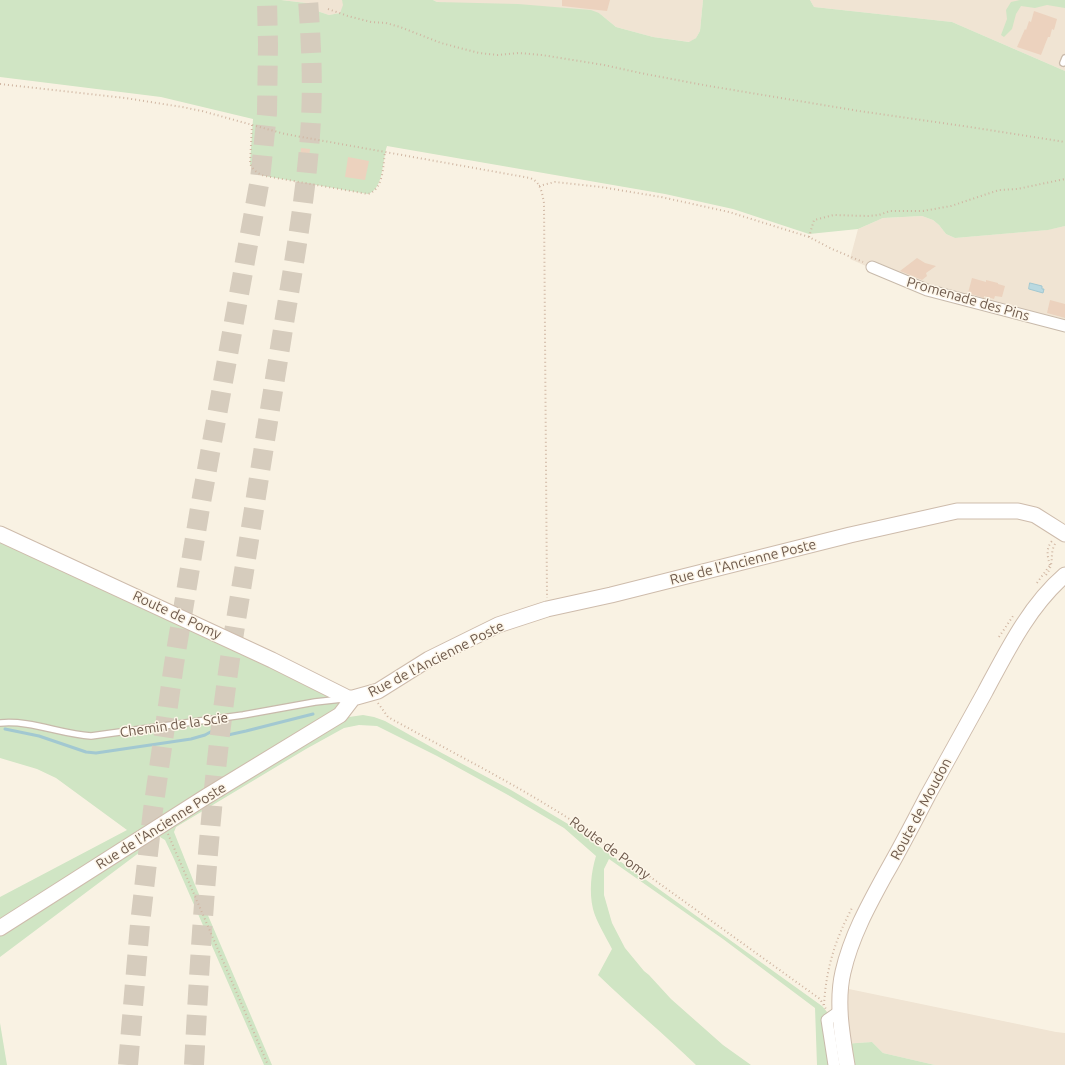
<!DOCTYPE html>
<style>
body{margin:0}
canvas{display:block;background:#f9f2e3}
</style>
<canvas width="1065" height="1065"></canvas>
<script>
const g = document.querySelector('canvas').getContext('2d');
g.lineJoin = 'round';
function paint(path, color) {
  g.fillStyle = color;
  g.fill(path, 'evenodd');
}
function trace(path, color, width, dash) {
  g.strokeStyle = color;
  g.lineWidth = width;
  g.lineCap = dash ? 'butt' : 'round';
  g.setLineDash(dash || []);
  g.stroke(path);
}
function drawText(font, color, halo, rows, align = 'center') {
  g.font = font + ' Ubuntu,sans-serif';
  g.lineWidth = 3;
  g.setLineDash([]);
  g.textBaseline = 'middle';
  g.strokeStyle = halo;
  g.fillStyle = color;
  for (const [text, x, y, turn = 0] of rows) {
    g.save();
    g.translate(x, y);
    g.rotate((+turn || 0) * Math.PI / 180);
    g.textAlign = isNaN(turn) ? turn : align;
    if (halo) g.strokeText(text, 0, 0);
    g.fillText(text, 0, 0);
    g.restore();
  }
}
paint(new Path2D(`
 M281,0H342L344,5L340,13L329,15L317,11L306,3Z
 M433,0H703L700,31L696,38L690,42L653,37L616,27L599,13L437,2Z
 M810,0H1065V71L952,22L814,7Z
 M922,216L933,220L939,225L946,234L955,238L1047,230L1065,226V328L916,288L850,259L858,229L883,218Z
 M844,988L1056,1032L1065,1033V1065H935L883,1053L872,1042L843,1044Z`), '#f0e4d3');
paint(new Path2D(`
 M0,0H281L306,3L317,11L329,15L340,13L343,5L342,0H433L437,2L518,4L591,10L599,13L616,27L653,37L689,42L696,38L700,31L703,0H810L814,7L952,22L1065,71V226L1048,230L955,238L946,234L939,225L933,220L922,216L883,218L858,229L809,234L733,209L665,194L387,146C382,160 384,189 368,194L265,176C258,174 254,171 250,164L253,119L161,97L0,77Z
 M1020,0H1065V8L1047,5L1035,8L1021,6L1016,14L1012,29L1004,37L1001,35L1007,19L1006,10L1011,2Z
 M0,534L353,698L0,922V897L127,830L56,778L37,769L0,758Z
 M363,715L374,717L385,721L440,752L511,790L568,824L822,1006C837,1021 838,1045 843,1065H817L815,1008L723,939L609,859L604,869V895L612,923L625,948L644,971L649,975L671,999L723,1045L751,1065H696C664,1034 630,1006 598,975L612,949C606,937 596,921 593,909C589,892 591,872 596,856L564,828L508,795L437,756L377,726L359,725L344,728L306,749L176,827L174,832L195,885L272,1065H264L174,859L165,840L160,837L0,957V932L342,718Z
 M0,1023L7,1065H0Z
 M872,1042L883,1053L935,1065H847L843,1044Z`), '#d0e5c4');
const water = new Path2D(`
 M1030,283L1042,286V289H1044L1043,293L1029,289Z`);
paint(water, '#bad9e0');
trace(water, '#a2c8d1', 1);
trace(new Path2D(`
 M5,729L39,736L86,752L96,753L191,739L205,735L214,730L223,734L228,735L246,731L313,714`), '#a2c8d1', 3);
paint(new Path2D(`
 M562,0H610L607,11L562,6Z
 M1034,11L1057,19L1054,30L1052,29L1050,37H1048L1041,55L1017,47L1025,29L1026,30L1029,21L1031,22Z
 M301,148L310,149L309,158L300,157Z
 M348,157L369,161L365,180L345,177Z
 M917,258L925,263L936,266L926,273L927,276L922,280L900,271Z
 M972,278L986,282V280L998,283V284L1005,286L1002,297L995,296L994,299L984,296V298L968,293Z
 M1050,300L1065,304V318L1047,313Z`), '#ecd2be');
trace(new Path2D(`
 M128,1065L140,924L153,810L174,664L200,508L260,179L267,113L268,45L267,0
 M194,1065C202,916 212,767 236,620C251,529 265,439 280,348C292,272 307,196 311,119C313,79 311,39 308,0`), '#d6ccbd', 20, [20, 10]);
const lane = new Path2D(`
 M1063,63L1065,58
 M0,723C31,720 60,734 91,736L243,715L315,702L342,699`);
const street = new Path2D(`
 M872,267L927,290L1065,326
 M834,1065L827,1020L840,1011`);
const secondary = new Path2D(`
 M0,534L272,660L348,698H353L378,691L429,659L498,625L547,609L611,595L850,535L957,511H1018L1035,515L1065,534
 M0,928L207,796L340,715L353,698
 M847,1065C842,1035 836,1002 843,972C851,937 868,906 885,875C900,849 914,822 928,795C947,761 966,726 985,692C1007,651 1029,606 1065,575`);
trace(lane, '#c8baab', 8);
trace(street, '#c8baab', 13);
trace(secondary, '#cebcac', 17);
trace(new Path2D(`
 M328,9L348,16L371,22L386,23L400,27L441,43L479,53L498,55L519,53L542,55L604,65L645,74L709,86L859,111L970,127L1065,142
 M0,84L125,98L182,107L202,111L285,134L530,178C541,182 542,193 544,203L547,598
 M252,125L250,164C254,171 258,174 265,176L368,194C384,189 383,165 385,152
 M539,186L555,182L601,187L661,197L729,212L809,237L832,249L863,262
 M809,237L814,220L834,215L868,216L879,215L890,211H923L951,206L999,190L1017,189L1065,179
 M1050,565C1047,556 1046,548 1052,541
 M1046,575C1056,562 1048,555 1056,542
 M1037,583L1050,565
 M999,637L1013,616
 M378,703L388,717C449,751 512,782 571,820L820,999L826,1009
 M168,834L268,1065
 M824,1005C826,969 835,940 852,908`), '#d0b6a2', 2, [1, 3]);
trace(lane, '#fff', 5.5);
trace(street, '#fff', 11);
trace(secondary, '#fff', 15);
drawText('14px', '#6e5a4c', '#fdf6e9', [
 ["Promenade des Pins",968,299,16],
 ["Rue de l'Ancienne Poste",743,562,-14],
 ["Route de Pomy",177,615,25],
 ["Rue de l'Ancienne Poste",436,659,-27],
 ["Chemin de la Scie",174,725,-8],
 ["Route de Moudon",921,809,-62],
 ["Rue de l'Ancienne Poste",161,826,-32],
 ["Route de Pomy",610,848,36]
]);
</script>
